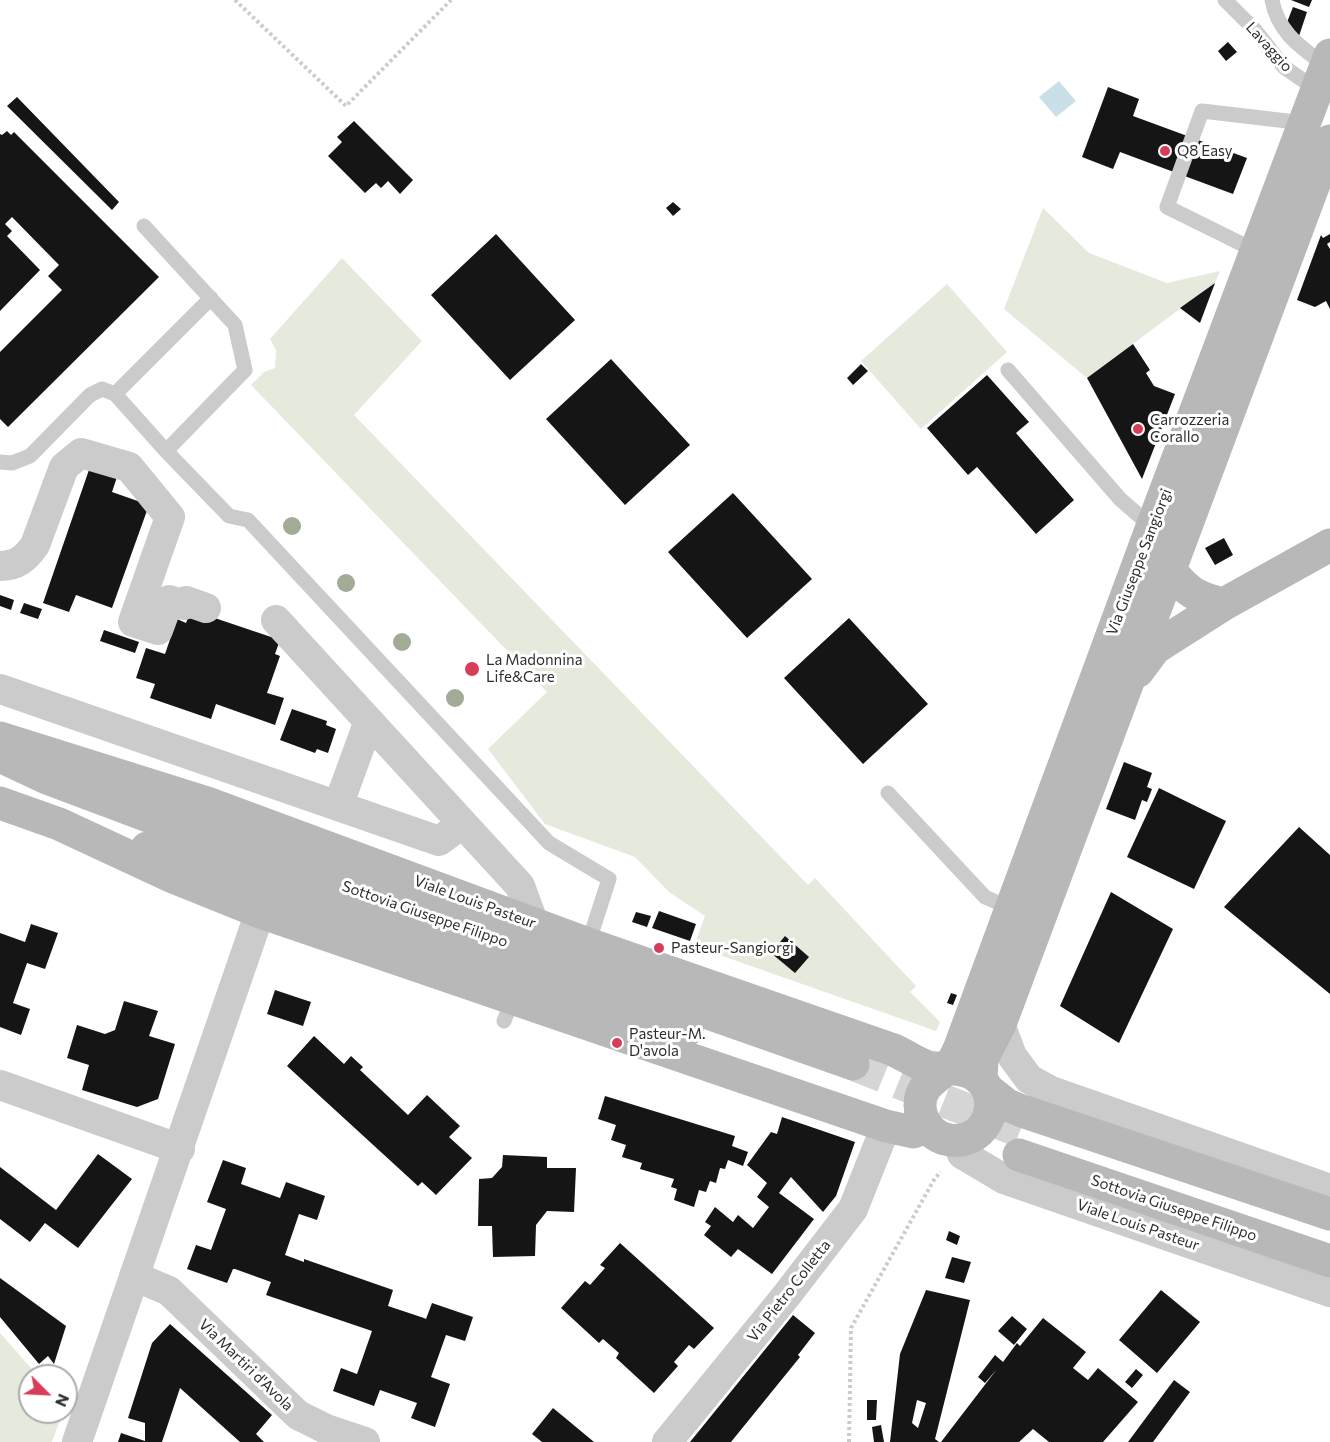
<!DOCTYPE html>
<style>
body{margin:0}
#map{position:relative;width:1330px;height:1442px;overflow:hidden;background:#fff;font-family:Commissioner,sans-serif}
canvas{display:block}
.north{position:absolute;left:18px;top:1364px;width:60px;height:60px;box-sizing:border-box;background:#fff;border:2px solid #ababab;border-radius:50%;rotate:114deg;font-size:16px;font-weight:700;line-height:24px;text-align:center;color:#2e2e2e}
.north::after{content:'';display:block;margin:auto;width:21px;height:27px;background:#d83d58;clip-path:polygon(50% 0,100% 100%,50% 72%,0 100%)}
</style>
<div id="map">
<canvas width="1330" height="1442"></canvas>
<div class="north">N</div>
</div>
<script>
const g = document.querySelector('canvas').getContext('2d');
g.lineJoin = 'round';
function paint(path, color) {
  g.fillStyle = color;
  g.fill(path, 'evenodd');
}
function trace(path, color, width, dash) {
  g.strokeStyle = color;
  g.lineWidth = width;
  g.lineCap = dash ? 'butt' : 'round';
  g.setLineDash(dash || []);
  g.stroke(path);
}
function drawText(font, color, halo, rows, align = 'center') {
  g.font = font + ' Commissioner,sans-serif';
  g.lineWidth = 6;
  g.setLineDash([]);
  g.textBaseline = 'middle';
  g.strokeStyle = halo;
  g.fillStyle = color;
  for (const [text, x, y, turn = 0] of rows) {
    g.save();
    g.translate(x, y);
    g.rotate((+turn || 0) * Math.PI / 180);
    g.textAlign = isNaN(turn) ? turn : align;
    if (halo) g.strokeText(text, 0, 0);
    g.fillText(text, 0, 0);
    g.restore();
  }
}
paint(new Path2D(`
 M1043,208L1089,253L1167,283L1220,271L1215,283L1087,378L1004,309Z
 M342,258L422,341L354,415L808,885L815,878L916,986L910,992L940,1022L936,1031L694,946L705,916L669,892L635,857L545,824L488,749L547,692L251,385L264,372L275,368L276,350L270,339Z
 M947,284L1007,352L921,429L861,361Z
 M0,1333L38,1376H30V1412H63L52,1442H0Z`), '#e5eadc');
paint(new Path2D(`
 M1059,81L1076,101L1056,117L1039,97Z`), '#cae0e9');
paint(new Path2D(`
 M1291,0H1312L1309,7Z
 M1293,7L1307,12L1299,36L1284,30Z
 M1228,42L1237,52L1226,61L1218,51Z
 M1108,87L1139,99L1133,116L1247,158L1233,194L1120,152L1113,169L1082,157Z
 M17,97L119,202L112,210L7,106Z
 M354,121L413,180L400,194L388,181L381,188L376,183L365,193L328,156L342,142L337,137Z
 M7,131L11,135L14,132L159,277L8,427L0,419V352L62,290L48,276L59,265L12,217L5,224L12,231L7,236L40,270L0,311V134L2,135Z
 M673,202L681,209L673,216L666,208Z
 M496,234L575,320L510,380L431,295Z
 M1330,234V242L1327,244L1330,249V309L1326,301L1315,307L1297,300L1321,235L1323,238Z
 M1215,283L1200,323L1180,308Z
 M1133,344L1150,370L1146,373L1154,386L1175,394L1142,479L1087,378Z
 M611,359L690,445L625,505L546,419Z
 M861,364L868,371L853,385L847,378Z
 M987,375L1029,422L1016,433L1074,500L1036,534L977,467L968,475L927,428Z
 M91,464L118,474L112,492L149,505L112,608L76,595L69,612L43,603Z
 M733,493L812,579L747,638L668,552Z
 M1224,538L1233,555L1215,565L1205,548Z
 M0,595L14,600L11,610L0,606Z
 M24,603L42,609L38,619L20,613Z
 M191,610L280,640L275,654L280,656L267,693L284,698L275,725L216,704L211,719L150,698L155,684L136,678L146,648L165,654L177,619L186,623Z
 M849,618L928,704L863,764L784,678Z
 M104,630L139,642L135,653L100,641Z
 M292,709L327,721L326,725L336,729L328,753L317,749L315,753L280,740Z
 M1124,762L1152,773L1147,787L1152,789L1147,802L1142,800L1135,820L1106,809Z
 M1159,788L1226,821L1194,889L1127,857Z
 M1299,827L1330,855V994L1224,907Z
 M1111,892L1173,929L1119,1043L1060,1006Z
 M659,911L696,924L690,941L652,928Z
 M636,912L651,916L647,927L632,922Z
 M31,924L58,933L45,969L27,963L13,1003L30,1009L21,1035L0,1027V933L25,942Z
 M785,936L809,957L795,973L771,953Z
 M275,990L311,1002L303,1026L267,1014Z
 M951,993L957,995L953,1005L947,1003Z
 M124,1001L158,1011L149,1036L175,1044L158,1099L137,1107L82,1090L89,1065L67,1058L77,1025L105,1034L115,1030Z
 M314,1036L344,1064L351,1056L363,1067L360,1070L408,1115L427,1095L460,1126L449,1137L472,1158L436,1195L422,1182L418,1186L287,1066Z
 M605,1096L735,1136L732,1146L748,1152L743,1166L728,1160L725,1169L720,1168L716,1183L710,1181L706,1192L699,1190L694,1207L674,1200L677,1189L671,1187L674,1179L640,1169L642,1163L622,1157L626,1145L611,1140L616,1125L598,1119Z
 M782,1117L855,1142L836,1196L823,1212L791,1177L779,1193L814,1219L772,1274L738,1249L731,1257L704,1235L711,1226L705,1222L715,1207L733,1222L738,1215L753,1228L769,1207L757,1197L767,1183L747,1165L771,1132L777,1134Z
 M98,1154L132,1179L78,1248L45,1223L30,1242L0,1219V1167L56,1210Z
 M503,1155L547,1157V1168H576L574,1212L547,1211L536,1225L535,1256L493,1257L492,1226H478L479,1179L492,1178L502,1167Z
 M223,1160L246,1168L241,1184L280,1198L286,1182L325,1196L317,1220L299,1214L285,1255L304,1262V1259L393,1290L388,1306L424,1318L426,1319L432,1303L473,1317L465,1341L446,1335L431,1377L450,1384L435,1427L411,1418L417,1403L380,1390L374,1406L333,1391L341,1368L357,1374L372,1331L266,1295L271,1282L235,1269H233L227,1283L187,1269L196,1245L211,1250L226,1209L207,1202Z
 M949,1231L960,1236L957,1245L946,1240Z
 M620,1243L714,1328L694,1349L689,1345L674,1362L678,1366L654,1393L616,1358L619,1353L603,1339L599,1343L561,1308L585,1281L590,1285L605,1268L600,1265Z
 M952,1257L971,1262L964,1283L945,1278Z
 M0,1278L66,1326L54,1364L48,1356L39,1364L0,1317Z
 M926,1290L970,1300L935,1439L939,1442H890L900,1354ZM917,1400L926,1403L918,1428L912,1423Z
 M1161,1290L1200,1322L1157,1373L1119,1340Z
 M793,1315L815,1333L798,1355L800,1357L731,1442H690Z
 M1012,1316L1027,1329L1014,1345L998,1331Z
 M1043,1318L1086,1352L1073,1368L1088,1380L1098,1368L1138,1402L1103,1442H1049L1033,1429L1019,1442H941L997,1369L985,1383L978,1377L995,1355L1003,1362L1017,1343L1020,1346Z
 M170,1324L272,1415L256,1434L264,1442H240L180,1388L162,1442H118L121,1433L145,1441V1423L128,1418L152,1343Z
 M1136,1369L1143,1375L1132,1388L1125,1382Z
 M1174,1380L1190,1392L1153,1442H1128Z
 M867,1400H877L876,1420H867Z
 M553,1408L564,1417L594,1442H542L532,1434Z
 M881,1425L884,1442H874L872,1427Z`), '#151515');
trace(new Path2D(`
 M853,1064L1027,1134`), '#d5d5d5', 33, [33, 16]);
trace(new Path2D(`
 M235,0L346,106L451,0
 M849,1442L851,1328L935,1178L941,1172`), '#cbcbcb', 4, [3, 3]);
trace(new Path2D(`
 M1225,0L1254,29L1284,67L1317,90
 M1272,0C1278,33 1301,47 1326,66
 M144,226L235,325L245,370L166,451
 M1256,251L1167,207L1202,111L1304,123
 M1008,370L1120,499L1152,527
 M115,394L166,451L229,516L248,520L549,843L609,879L588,944
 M0,462L12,463L30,456L90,395L102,389L115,394L211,298
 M888,793L985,897L1010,908
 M504,1021L513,999`), '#cbcbcb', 15);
trace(new Path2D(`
 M0,566C17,566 26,558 35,545L64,467L81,453L129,467L170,517L133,622L158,630L169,600L184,605L186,601L206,608
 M276,620L520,886L534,924
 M0,689L439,841L462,824
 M338,806L369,721
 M1000,1024L1012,1056L1029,1079L1051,1091L1330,1189
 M0,1085L180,1149
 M958,1141L962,1154L1004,1179L1330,1292
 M134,1276L169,1291L298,1415L326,1429L365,1442
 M77,1442L260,912
 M667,1442L786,1296L853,1209L886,1126`), '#cbcbcb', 30);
trace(new Path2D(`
 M1169,569C1187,592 1197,598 1224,604
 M1138,671L1155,648L1224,604L1330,545
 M0,738L207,803L588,944L891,1049C904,1054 915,1063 928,1067C943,1070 960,1066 973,1074C1007,1094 988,1146 950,1140C933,1138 920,1122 920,1105C920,1084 937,1079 949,1066C954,1061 957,1054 960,1047L1152,527L1330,55
 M0,756L47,778L167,823L853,1064
 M0,803L59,824L173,877L260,912L886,1126L913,1132L927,1127
 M147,848L204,863L687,1030
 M981,1080L982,1059L1000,1024L1330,141
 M988,1090L1007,1105L1022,1111L1330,1214
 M1019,1155L1330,1261`), '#b8b8b8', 33);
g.fillStyle = '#a2ab95';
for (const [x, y] of [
 [292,526],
 [346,583],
 [402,642],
 [455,698]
]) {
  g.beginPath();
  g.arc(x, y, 9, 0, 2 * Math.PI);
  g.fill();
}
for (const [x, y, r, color] of [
 [1165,151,6,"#d83d58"],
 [1138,429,6,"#d83d58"],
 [472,669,8,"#d83d58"],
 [659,948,6,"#d83d58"],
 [617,1043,6,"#d83d58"]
]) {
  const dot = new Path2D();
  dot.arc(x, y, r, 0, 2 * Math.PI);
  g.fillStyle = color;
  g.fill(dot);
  trace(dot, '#fff', 2);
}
drawText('15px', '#2e2e2e', '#fff', [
 ["Lavaggio",1269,47,48],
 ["Via Giuseppe Sangiorgi",1139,562,-69],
 ["Viale Louis Pasteur",475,902,20],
 ["Sottovia Giuseppe Filippo",425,914,19],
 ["Sottovia Giuseppe Filippo",1174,1208,19],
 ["Viale Louis Pasteur",1138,1225,19],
 ["Via Pietro Colletta",789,1291,-52],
 ["Via Martiri d'Avola",246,1365,44]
]);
drawText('15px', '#2e2e2e', '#fff', [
 ["Q8 Easy",1177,151],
 ["Carrozzeria",1150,420],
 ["Corallo",1150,437],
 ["La Madonnina",486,660],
 ["Life&Care",486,677],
 ["Pasteur-Sangiorgi",671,948],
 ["Pasteur-M.",629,1034],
 ["D'avola",629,1051]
], 'left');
</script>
